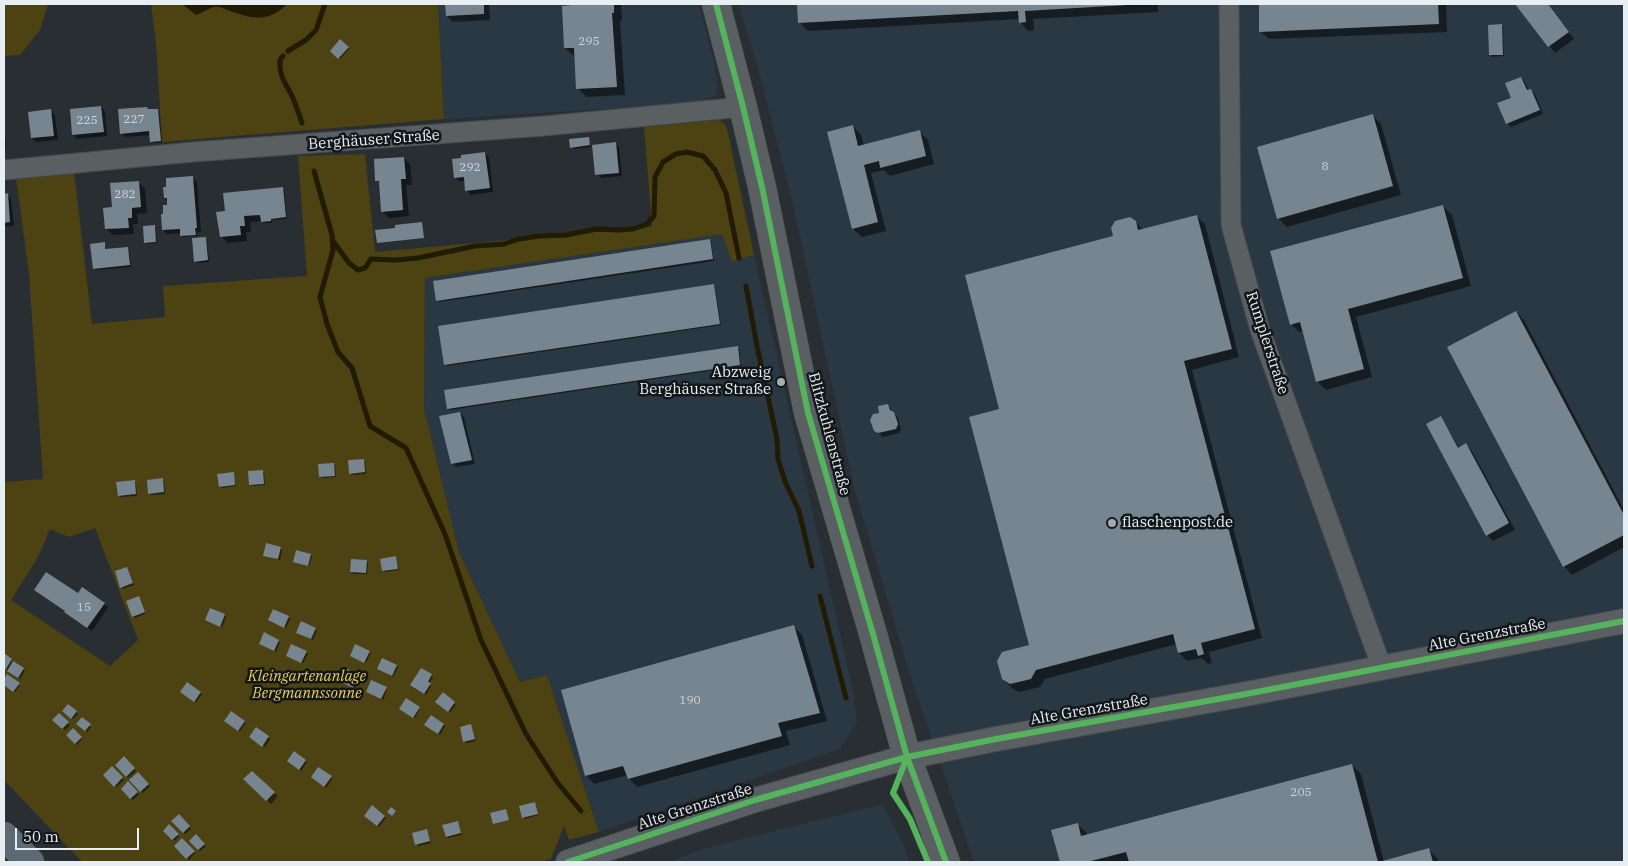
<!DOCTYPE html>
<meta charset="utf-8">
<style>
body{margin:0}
#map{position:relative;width:1628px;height:866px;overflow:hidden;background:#292e32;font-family:"IBM Plex Serif",serif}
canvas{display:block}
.frame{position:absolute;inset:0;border:5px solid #e8eff3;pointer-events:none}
.scale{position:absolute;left:15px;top:828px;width:124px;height:22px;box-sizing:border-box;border:2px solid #e8eff3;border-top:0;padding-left:6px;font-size:15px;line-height:18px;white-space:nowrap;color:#e8eff3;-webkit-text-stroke:4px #12171a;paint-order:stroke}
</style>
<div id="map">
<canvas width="1628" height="866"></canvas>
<div class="frame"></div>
<div class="scale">50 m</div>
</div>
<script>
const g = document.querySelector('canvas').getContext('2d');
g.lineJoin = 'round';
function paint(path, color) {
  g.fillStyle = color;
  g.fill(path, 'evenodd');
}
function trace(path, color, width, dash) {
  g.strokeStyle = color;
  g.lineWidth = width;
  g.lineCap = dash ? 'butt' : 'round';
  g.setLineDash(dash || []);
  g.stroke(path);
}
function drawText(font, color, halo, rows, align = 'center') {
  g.font = font + ' "IBM Plex Serif",serif';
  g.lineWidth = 5;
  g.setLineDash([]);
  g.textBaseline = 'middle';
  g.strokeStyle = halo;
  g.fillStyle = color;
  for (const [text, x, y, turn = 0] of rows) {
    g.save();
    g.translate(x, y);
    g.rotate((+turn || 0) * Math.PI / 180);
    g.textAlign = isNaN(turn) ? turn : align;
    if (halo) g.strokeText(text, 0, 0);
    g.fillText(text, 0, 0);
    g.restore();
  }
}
paint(new Path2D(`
 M438,4H699L714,62L718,88L716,95L706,100L684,104L444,119Z
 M738,4H1624V862H974L912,681L854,488L793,204L756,61Z
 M722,234L732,262L754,255L853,691L857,722L840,749L599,832L547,675L520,682L459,552L424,408L425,278Z
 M882,804L902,841L910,862H669L705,848Z`), '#293842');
paint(new Path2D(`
 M4,4H48L40,30L20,55L4,56Z
 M151,4H438L444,119L162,142L156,43Z
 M720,120L726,126L728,133L754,255L732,262L722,234L425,278L424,408L459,552L520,682L547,675L599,832L569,840L564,826L551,859L540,862H82L4,780V482L43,479L29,274L16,177L74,171L92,324L165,317L163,286L307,276L298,156L365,154L375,252L652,227L644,127ZM95,528L138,640L110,666L11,600L38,557L50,529L69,537Z`), '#4c4212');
paint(new Path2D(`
 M182,4H287C270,21 255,20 233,12C226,10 221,6 214,7C208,9 201,13 196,15Z`), '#211b04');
paint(new Path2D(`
 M447,4H489L490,20L453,22L447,16Z
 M574,4H621L622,21H620L625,95L586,97L578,88L576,56H574L565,48Z
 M798,4H1158V12L1033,19L1034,30L1028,31L1020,22V19L808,31L799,22Z
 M1260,4H1446L1447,32L1269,39L1260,31Z
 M1517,4H1548L1574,39L1555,53Z
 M1501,25L1503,27L1504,56L1492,57L1491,55Z
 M340,41L349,49L340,59L331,51Z
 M1521,78L1525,82L1529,91L1531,90L1535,94L1543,114L1511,127L1507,123L1512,98Z
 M101,107L105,111L107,136L77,139L73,135Z
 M147,108L150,110H158L159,112L162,142L153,143L151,135L125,137L121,133Z
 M51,111L55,115L58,140L36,142L32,138Z
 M1373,116L1381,124L1401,195L1287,227L1278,218Z
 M4,121L6,146L4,147Z
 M853,126L861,135L864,146L919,131L928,140L934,164L890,176L884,170L871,173L886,231L862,237L853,229Z
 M588,138L591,147L573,149L572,147Z
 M615,143L619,147L622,176L601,178L597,174Z
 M485,153L489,157L493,192L471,195L467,191L465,181H459L455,177Z
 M404,158L410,164L412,185H406L409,216L389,218L382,211L380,184L377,180Z
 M193,178L197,182L201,232H197V236L183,237L181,233L167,234L163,230L162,215L169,206L168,201L165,198Z
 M138,182L145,189L147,213L137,214L138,224H133L134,234L113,235L106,229L113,208Z
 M283,189L284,190L287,219L272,220V223H264L262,221L250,222L251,232H246L247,241L228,243L222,237L226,212Z
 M4,195H7L11,199L14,226H4Z
 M1443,206L1452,215L1471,286L1356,317L1372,377L1326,390L1317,381L1304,331L1299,332L1291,324Z
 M1196,216L1205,224L1239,357L1192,370L1262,638L1209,652L1212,663L1208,664L1202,658L1187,661L1179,653L1177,644L1045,679L1040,687L1019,692L1012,688L1003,679L1030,646L1001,410L1115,237L1135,222L1143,230Z
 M154,226L156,228L157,243L147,244L145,242Z
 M206,238L207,240L209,262L197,263L195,261Z
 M710,240L711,242L714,261L439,302L438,301Z
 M104,244L106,250L128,248L129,250L131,267L96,270L94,268Z
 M714,285L715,287L721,325L447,366L445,365Z
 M1516,312L1524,320L1624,510V547L1572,575L1564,566Z
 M737,347L739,349L741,366L450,410L448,409Z
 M888,405L898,418L901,429L899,433L883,437L875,430L880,414Z
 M460,413L464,417L475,464L456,467L452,463Z
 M1440,418L1444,422L1459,448L1466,445L1472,451L1515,530L1493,541L1487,535Z
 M363,460L365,462L366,474L352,475L350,473Z
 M334,464L335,466L336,477L322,478L320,477Z
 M263,472L264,473L265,485L252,486L250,484Z
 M233,474L236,486L222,488L220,487Z
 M162,480L164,481L165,494L151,495L149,493Z
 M134,481L136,483L137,496L120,497L119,495Z
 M280,548L282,550L280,560L264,555Z
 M310,555L312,556L309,566L295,561Z
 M396,558L399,570L385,572L383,571Z
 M366,561L368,562L367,574H353L351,572Z
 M127,568L134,585L123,589L122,587Z
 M76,593L104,604L108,607L92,631L66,612Z
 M140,599L145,614L135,618L133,616Z
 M224,615L226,617L222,627L206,620Z
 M288,617L290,619L286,628L269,620Z
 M793,626L802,635L827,721L786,731L790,745L637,787L629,778L628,775L594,784L586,775Z
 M315,629L317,630L313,640L299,634Z
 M265,634L280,642L276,652L262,645Z
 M306,652L308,654L303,663L289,657Z
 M369,652L371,653L366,663L353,657Z
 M4,655L25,671L20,679L4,667Z
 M396,666L398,667L393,677L378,669Z
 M421,669L433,677L429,684L431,686L426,695L413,687Z
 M8,676L20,685L15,692L4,684Z
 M359,676L361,677L355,689L342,682Z
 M386,689L387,690L383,700L369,693Z
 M200,693L202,694L196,702L183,694Z
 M443,694L456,705L450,712L437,702Z
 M68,705L78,714L73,719L64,711Z
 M419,708L420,709L415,718L402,710Z
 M59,715L70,725L65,730L54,720Z
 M432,717L445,726L440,735L428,726Z
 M82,718L91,727L87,732L78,724Z
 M244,721L246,723L240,731L227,723Z
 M471,726L476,741L466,743L461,728Z
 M257,729L270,739L265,747L253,739Z
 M73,730L82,739L77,745L67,735Z
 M294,753L307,762L301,771L290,762Z
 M124,758L136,771L128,778L116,765Z
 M1352,765L1361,774L1384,862L1429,850L1437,858L1438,862H1130V861L1061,862L1052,830L1077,824L1086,832L1087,836Z
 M112,768L124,780L116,787L104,775Z
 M138,774L150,786L143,793L131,780Z
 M331,777L332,779L326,788L314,779Z
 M245,779L274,793L278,796L271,804Z
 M128,783L139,794L133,800L122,789Z
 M534,803L538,815L525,819L523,817Z
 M372,807L386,818L379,827L366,815Z
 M179,816L191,829L185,834L173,821Z
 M457,822L462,835L448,838L447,837Z
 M169,826L179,836L175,841L164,831Z
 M426,830L431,843L418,846L413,834Z
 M196,835L206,846L200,851L191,841Z
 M182,840L195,853L189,860L176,846Z`), '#0007');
trace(new Path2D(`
 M288,51L306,40L316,30L325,4
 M283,56L280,60C279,77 285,82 292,96C296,105 299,114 302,123
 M314,171L332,235L333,250L320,297L327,324L338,352L352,368L370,426L406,448L445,534L481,640L526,734L557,782L581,811
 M333,241L349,263L358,270L365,268L371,259L396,260L418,258L475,246L504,244L519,239L539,236L566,235L596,229L617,230L633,229L647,224L654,216L655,177L663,162L676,154L687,152L703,156L715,170L726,193L739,258
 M746,286L757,346L777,439L778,459L786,484L799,511L812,566
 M820,596L846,698`), '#211b04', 5);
paint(new Path2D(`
 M445,4H484V14L446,16Z
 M572,4H614V13H612L617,87L576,89L574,48H564L562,6L573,5Z
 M797,4H1128V5L1025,11L1026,22L1019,23L1018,11L798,23Z
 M1259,4H1438L1439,24L1259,32Z
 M1515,4H1548L1569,32L1548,47Z
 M1502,24L1503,55H1489L1488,25Z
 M340,39L349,47L338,59L330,51Z
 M1521,77L1527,90L1531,89L1540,110L1506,124L1497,103L1511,98L1505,83Z
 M101,106L104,132L72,135L70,109Z
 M147,107L148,109H158L161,141L150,142L149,131L120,134L118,109Z
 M51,109L54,136L31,138L28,112Z
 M1373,114L1393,186L1277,219L1257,147Z
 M853,125L858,146L920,130L926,156L880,168L879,161L864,165L878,222L852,229L827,132Z
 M589,137L590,145L570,148L569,139Z
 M616,142L619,173L595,175L592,145Z
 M485,152L490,188L465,191L464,177L454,178L452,159L461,158V155Z
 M404,157L406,179H401L403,210L381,212L379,181H375L374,159Z
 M193,176L197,228H195L196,235L180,236V229L162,230L161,214H163V205H167V198H164L163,187H166V178Z
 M139,181L141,207L132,208V218H128L129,228L105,229L103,208L112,207L110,183Z
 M283,187L286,217L271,219V221L261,222L260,215L244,216L245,226H240L241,235L220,237L216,212L225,211L223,193Z
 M8,193L10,222L4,223V194Z
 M1443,205L1463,278L1348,309L1364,369L1316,382L1300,322L1290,325L1270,251Z
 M1197,215L1232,349L1184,361L1255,629L1201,643L1204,654L1198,656L1196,649L1178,653L1173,634L1036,670L1031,679L1010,684L1002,679L997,661L1002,652L1029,645L969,417L999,409L965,275L1113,236L1111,228L1115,221L1130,217L1136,221L1138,230Z
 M422,222L424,238L377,243L375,230L395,228V225Z
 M155,225L156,242L144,243L143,226Z
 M206,237L208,260L194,262L192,238Z
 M710,239L713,259L436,301L433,281Z
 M105,242V249L128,247L130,265L93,269L90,244Z
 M714,284L720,324L444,365L438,326Z
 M1516,311L1624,515V535L1563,567L1447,347Z
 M738,346L740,365L447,409L444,390Z
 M888,404L890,410L894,412L898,424L896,429L878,433L874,431L870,420L873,414L879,413L878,406Z
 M460,412L472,460L451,464L439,416Z
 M1441,416L1458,448L1466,443L1509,523L1486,536L1426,424Z
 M364,459L365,472L349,474L348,460Z
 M334,463L335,476L319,477L318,464Z
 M263,470L264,484L249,485L248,471Z
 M234,472L235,485L219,487L217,474Z
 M163,478L164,492L148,494L147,480Z
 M135,480L136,494L118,496L116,482Z
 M266,543L281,547L278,559L263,556Z
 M296,550L311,554L308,566L293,562Z
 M396,556L398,569L382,571L380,559Z
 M351,559L367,560L366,573L350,572Z
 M127,567L133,583L120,588L115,571Z
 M46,572L78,593L82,587L105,603L87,628L64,612L65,611L34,590Z
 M139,596L145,612L132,617L126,601Z
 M210,608L225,614L220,627L205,620Z
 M273,609L289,616L284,628L268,620Z
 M301,621L316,628L311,639L296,633Z
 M794,625L820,713L778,723L782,736L628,779L623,766L585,776L561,690Z
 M264,632L279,640L274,651L259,644Z
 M291,644L307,651L301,663L286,656Z
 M355,644L370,651L364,663L350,656Z
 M4,653L12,659L6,669L4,668Z
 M382,658L397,665L392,676L377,669Z
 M13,661L24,668L18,678L7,671Z
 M345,668L360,675L353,688L339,681Z
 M421,668L432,674L428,682L431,683L424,694L410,685Z
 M7,674L20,683L13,692L4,685V679Z
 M371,680L387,687L381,699L366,692Z
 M187,682L201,692L194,702L180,692Z
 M443,692L455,702L448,712L435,702Z
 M406,698L420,707L413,718L399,709Z
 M68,704L77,711L71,719L62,711Z
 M231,711L245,721L238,731L224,721Z
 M59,713L69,722L62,729L52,720Z
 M431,715L444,724L438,734L424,725Z
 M82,717L91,724L85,731L76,724Z
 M471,724L475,739L463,742L460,727Z
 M256,727L269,736L262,747L249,737Z
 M73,728L82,737L75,744L66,735Z
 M294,751L306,760L299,770L287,761Z
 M124,756L135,768L126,777L115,765Z
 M1352,764L1378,862H1129L1126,852L1087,862H1060L1051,830L1078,823L1081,836Z
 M112,766L123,777L114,787L103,775Z
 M318,767L332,776L324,787L311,777Z
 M252,771L275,792L266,801L243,779Z
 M138,772L149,784L140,792L129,780Z
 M128,781L138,792L130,799L121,789Z
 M535,802L538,814L522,818L519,806Z
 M372,805L385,816L377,826L364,816Z
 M391,807L396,811L392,816L387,812Z
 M506,809L509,820L493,824L490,813Z
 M179,814L190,826L183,833L171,821Z
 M458,821L461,833L446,837L442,825Z
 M169,824L179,834L172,840L163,831Z
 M427,829L430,841L415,845L412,833Z
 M196,834L205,844L198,850L189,841Z
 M182,838L195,851L186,859L174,846Z
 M1429,848L1433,862H1379Z`), '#778590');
const minor = new Path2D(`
 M1229,4L1231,225L1260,330L1382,668
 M4,170L193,152L544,126L743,107`);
const tertiary = new Path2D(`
 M568,862L755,800L907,757L996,739L1246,694L1624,621`);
const secondary = new Path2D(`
 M716,4L743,107L762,187L808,413L873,634L907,757L946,862`);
const motorway = new Path2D(`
 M4,836L30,862`);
trace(minor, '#464a4d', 21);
trace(tertiary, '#464a4d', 26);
trace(secondary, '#464a4d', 29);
trace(motorway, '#464a4d', 29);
trace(minor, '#5a5f62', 19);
trace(tertiary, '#5a5f62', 24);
trace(secondary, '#5a5f62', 28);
trace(motorway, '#5c6a73', 28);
trace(new Path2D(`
 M716,4L743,107L762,187L808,413L873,634L907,757L946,862
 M907,757L893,793L910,819L928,862
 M568,862L755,800L907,757L996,739L1246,694L1624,621`), '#56b35d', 6);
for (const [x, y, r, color] of [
 [781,382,5,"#a5abaf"],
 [1112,523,5,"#a5abaf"]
]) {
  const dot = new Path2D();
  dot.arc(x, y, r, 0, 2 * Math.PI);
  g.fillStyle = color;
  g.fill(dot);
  trace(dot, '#12171a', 2);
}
drawText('12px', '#ccd4da', null, [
 ["295",589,42],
 ["227",134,120],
 ["225",87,121],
 ["8",1325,167],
 ["292",470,168],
 ["282",125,195],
 ["15",84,608],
 ["190",690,701],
 ["205",1301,793]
]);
drawText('15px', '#e8eff3', '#12171a', [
 ["Berghäuser Straße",374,140,-4],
 ["Rumplerstraße",1267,343,72],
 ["Blitzkuhlenstraße",829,434,75],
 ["Alte Grenzstraße",1487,635,-11],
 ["Alte Grenzstraße",1089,710,-10],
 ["Alte Grenzstraße",695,807,-18]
]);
drawText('15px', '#e8eff3', '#12171a', [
 ["Abzweig",771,373],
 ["Berghäuser Straße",771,390],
 ["flaschenpost.de",1122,523,"left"]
], 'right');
drawText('italic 15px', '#eacd58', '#12171a', [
 ["Kleingartenanlage",307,677],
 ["Bergmannssonne",307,694]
]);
</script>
